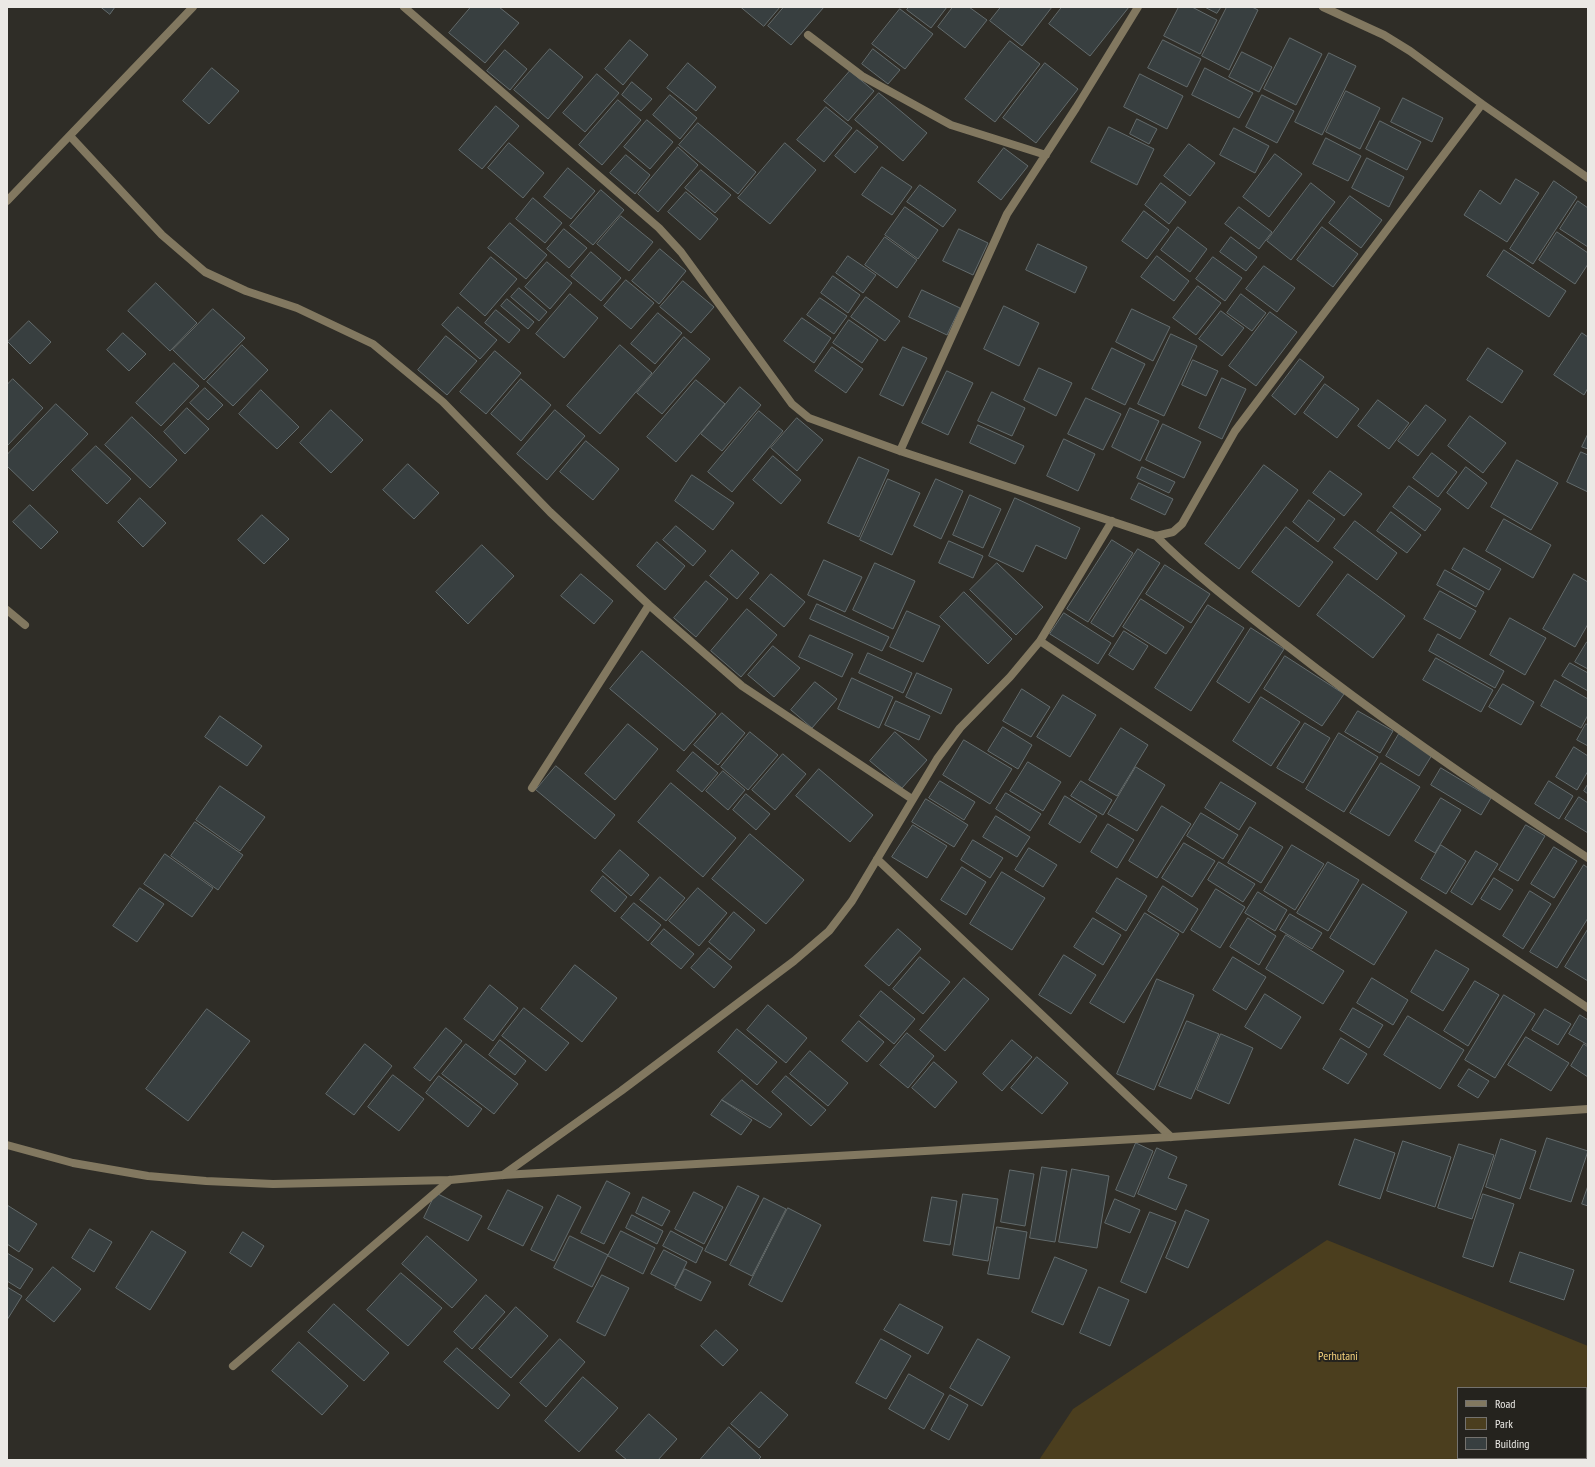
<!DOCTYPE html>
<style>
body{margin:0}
#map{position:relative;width:1595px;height:1467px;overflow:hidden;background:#2f2d27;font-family:"PT Sans Narrow",sans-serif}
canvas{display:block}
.frame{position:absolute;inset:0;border:8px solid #ebe9e5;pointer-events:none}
.legend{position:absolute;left:1457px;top:1387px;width:130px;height:72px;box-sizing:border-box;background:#25231e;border:1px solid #74726e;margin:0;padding:5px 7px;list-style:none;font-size:12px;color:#ebe9e5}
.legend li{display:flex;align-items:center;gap:8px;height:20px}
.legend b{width:20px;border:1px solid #74726e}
</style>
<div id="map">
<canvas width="1595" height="1467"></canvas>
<div class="frame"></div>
<ul class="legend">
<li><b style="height:5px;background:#827860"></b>Road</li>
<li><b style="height:11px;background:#4b3e1e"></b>Park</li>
<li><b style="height:11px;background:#383f40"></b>Building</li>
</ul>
</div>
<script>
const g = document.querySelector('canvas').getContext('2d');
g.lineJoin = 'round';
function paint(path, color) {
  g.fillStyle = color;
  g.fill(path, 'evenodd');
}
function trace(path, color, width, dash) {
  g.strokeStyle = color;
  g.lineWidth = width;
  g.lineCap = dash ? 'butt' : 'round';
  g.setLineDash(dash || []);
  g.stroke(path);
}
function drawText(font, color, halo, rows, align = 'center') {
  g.font = font + ' "PT Sans Narrow",sans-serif';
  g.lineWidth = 4;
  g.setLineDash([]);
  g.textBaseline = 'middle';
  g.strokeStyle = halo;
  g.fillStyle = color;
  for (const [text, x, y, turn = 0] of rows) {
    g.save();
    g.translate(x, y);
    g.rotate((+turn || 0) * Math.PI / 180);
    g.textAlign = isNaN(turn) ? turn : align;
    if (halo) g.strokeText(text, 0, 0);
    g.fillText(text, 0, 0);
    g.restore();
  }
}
paint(new Path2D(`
 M1327,1240L1588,1346V1460H1039L1073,1409ZM1458,1388H1586V1458H1458Z`), '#4b3e1e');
const building = new Path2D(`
 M101,7H115L110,14Z
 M471,7H499L519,23L485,63L449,33Z
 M741,7H780L764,26Z
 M784,7H824L791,45L768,26Z
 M909,7H947L931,28L907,10Z
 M953,7H969L987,20L965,48L938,27Z
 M1001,7H1052L1022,46L990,21Z
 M1062,7H1129L1090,56L1049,24Z
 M1179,7H1192L1217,20L1200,54L1164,36Z
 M1205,7H1221L1217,13Z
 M1227,7H1252L1258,10L1229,70L1202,56Z
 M900,9L933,34L905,69L872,44Z
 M1290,38L1322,54L1296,105L1264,89Z
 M630,40L648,55L623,85L605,69Z
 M1163,40L1201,59L1187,87L1148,68Z
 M1010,41L1040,64L995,122L965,99Z
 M550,49L583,77L548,119L514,90Z
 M873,49L900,70L888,84L862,64Z
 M505,50L527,69L510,90L487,71Z
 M1242,52L1272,67L1259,92L1229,77Z
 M1329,53L1356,66L1322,135L1295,122Z
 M688,63L716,87L696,111L667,88Z
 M1045,63L1078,89L1036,143L1003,118Z
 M212,68L239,91L209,124L183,101Z
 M1205,68L1253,93L1239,118L1192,95Z
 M850,71L874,91L848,121L824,101Z
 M597,74L619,93L585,132L563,113Z
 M1140,74L1183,96L1167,129L1124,107Z
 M632,82L652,99L641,111L622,95Z
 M1346,91L1380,108L1360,149L1326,132Z
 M879,93L927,133L903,161L855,120Z
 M670,95L697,118L680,139L653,115Z
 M1262,95L1294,111L1277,143L1246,127Z
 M1403,98L1443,118L1432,142L1391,122Z
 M618,100L641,120L602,165L579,145Z
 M496,106L519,126L482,169L459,150Z
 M826,107L852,128L824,162L797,140Z
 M1137,119L1157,129L1149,144L1130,134Z
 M647,120L673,142L650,169L624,147Z
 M1380,121L1421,142L1407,170L1366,149Z
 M698,123L756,172L738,194L679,145Z
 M1109,127L1154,149L1137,185L1091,162Z
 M1234,128L1269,146L1255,173L1220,155Z
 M857,130L878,147L855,173L835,156Z
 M1326,138L1361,156L1348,181L1313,164Z
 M509,143L544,173L523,198L488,168Z
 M785,143L816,170L770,224L738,198Z
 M1189,144L1215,163L1190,196L1164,176Z
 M678,147L698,165L658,212L638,194Z
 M1004,148L1028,166L1001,200L978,182Z
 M1275,154L1302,174L1269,217L1243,197Z
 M626,155L650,175L635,194L610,173Z
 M1367,158L1404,177L1389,207L1352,188Z
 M882,167L912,187L892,215L862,195Z
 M568,168L595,191L571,219L544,197Z
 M701,170L731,195L715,213L685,188Z
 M1516,179L1539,193L1507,242L1464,215L1480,190L1500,204Z
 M1554,181L1577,197L1533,264L1510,249Z
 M1161,183L1186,202L1169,224L1145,205Z
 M1311,183L1335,202L1291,260L1267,241Z
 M920,185L956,210L943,227L907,202Z
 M601,190L624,210L593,245L570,226Z
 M686,192L718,219L700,240L668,212Z
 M1350,196L1382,220L1361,248L1329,223Z
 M533,198L562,223L545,243L516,219Z
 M1578,201L1588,208V247L1560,229Z
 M905,207L938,230L918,259L885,235Z
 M1239,207L1272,232L1259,249L1225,224Z
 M1144,211L1169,230L1147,259L1122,241Z
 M621,216L653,242L629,271L597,244Z
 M510,223L547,255L526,279L488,248Z
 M1178,227L1207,249L1190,272L1161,250Z
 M1322,227L1358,254L1333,287L1297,260Z
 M564,229L587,248L569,268L547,249Z
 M959,229L988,243L973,275L943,261Z
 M1557,232L1588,253V264L1575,284L1539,260Z
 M885,237L917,260L897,288L865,265Z
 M1231,237L1257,257L1246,271L1220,252Z
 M1038,244L1087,267L1075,293L1026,270Z
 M660,249L686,271L659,304L632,281Z
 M1504,250L1566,291L1549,317L1487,276Z
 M591,252L621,278L601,301L571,276Z
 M848,256L876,275L863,293L836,273Z
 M1157,256L1189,281L1174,301L1141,277Z
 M491,257L517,279L485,316L460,294Z
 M1213,257L1242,278L1225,301L1196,279Z
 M547,262L572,283L550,309L525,287Z
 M1264,266L1295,288L1277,312L1246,289Z
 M833,276L860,295L848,313L821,293Z
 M626,280L654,303L631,329L604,306Z
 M683,281L714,307L691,333L660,307Z
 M156,283L197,323L170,351L128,311Z
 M1198,286L1221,303L1196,335L1173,318Z
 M519,288L547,312L539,321L511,297Z
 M922,290L960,308L947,335L909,317Z
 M570,294L598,318L564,358L536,334Z
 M1241,294L1266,313L1252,331L1227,313Z
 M866,297L900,321L885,341L851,317Z
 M820,298L847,316L834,334L807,315Z
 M507,299L534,322L528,329L501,306Z
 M1004,306L1039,323L1019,366L984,349Z
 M458,307L497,340L480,359L442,325Z
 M213,309L245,338L204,380L173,350Z
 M1132,309L1170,327L1153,361L1116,342Z
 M496,310L520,330L509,343L485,323Z
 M1221,311L1244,328L1222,356L1199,339Z
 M1270,312L1297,332L1256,386L1229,366Z
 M658,313L682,333L655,364L631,344Z
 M802,318L831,338L814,363L784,341Z
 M849,320L878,340L862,363L833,343Z
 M29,321L51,342L30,364L8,342Z
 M123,333L146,354L129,371L107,350Z
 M1582,333L1588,337V388L1584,395L1554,375Z
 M1171,334L1197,346L1164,416L1138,404Z
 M446,336L477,361L447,395L418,370Z
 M684,337L710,359L662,414L637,393Z
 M242,345L268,370L233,406L207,382Z
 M620,345L652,373L600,434L567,406Z
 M832,347L863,369L846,393L815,371Z
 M903,347L927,358L903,406L880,395Z
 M1112,348L1145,364L1125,405L1092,389Z
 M1488,348L1523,371L1502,403L1467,380Z
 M495,351L521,373L486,414L460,392Z
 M1300,359L1324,377L1295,415L1272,396Z
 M1193,360L1218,371L1206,396L1182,385Z
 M174,363L199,386L161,426L136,403Z
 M1039,368L1072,383L1056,416L1024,400Z
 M947,371L973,383L948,435L922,423Z
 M1222,378L1246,389L1222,439L1199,428Z
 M13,379L43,408L7,446V385Z
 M521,379L551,405L521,441L491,414Z
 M696,380L725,404L676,462L647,437Z
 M1325,384L1359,409L1337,438L1304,413Z
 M740,387L761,405L722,451L701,434Z
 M205,388L223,405L208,420L190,403Z
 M261,390L299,427L277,449L239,414Z
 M992,392L1025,408L1012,436L978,421Z
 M1086,398L1121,414L1103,450L1068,434Z
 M1378,400L1409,423L1389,449L1358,426Z
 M56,404L88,434L33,491L7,466V455Z
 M1426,405L1446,420L1418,456L1398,441Z
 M187,408L209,429L185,454L164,432Z
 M1130,408L1159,421L1140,461L1112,447Z
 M331,410L363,440L331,473L300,443Z
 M555,410L585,436L547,480L517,454Z
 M759,411L783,431L732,492L708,472Z
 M1470,416L1506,443L1483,473L1448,446Z
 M132,417L177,460L150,488L105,445Z
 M797,418L823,440L797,471L771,448Z
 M1163,424L1201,442L1184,478L1146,460Z
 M978,425L1024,446L1015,464L970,443Z
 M1588,434V449L1582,447Z
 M1064,439L1095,454L1078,491L1047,476Z
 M586,441L619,469L593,500L560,472Z
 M96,446L131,479L107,504L72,470Z
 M1581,452L1588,455V492L1567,482Z
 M1432,453L1457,472L1438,497L1413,478Z
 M773,456L801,480L781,504L753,480Z
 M859,457L889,470L859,537L828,523Z
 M1517,460L1558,483L1531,530L1491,507Z
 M408,464L439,493L414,519L383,490Z
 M1264,465L1298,490L1239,569L1205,544Z
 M1142,467L1175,482L1169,493L1137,478Z
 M1466,467L1487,483L1468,509L1447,493Z
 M1330,471L1362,494L1344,516L1313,493Z
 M692,475L734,503L713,530L675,501Z
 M888,479L920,493L892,555L860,540Z
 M936,479L963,491L941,539L914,526Z
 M1139,483L1173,499L1165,515L1131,499Z
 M1409,486L1441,509L1425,531L1393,507Z
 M970,495L1001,509L983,548L953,535Z
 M140,498L166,523L143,547L118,522Z
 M1015,498L1080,528L1066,559L1036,545L1023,572L989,556Z
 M1309,500L1335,519L1318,542L1293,522Z
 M30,505L58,532L41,549L13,522Z
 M1391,512L1421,535L1407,553L1377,531Z
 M262,515L289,539L264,564L238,540Z
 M1504,519L1551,545L1533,578L1486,551Z
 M1355,521L1397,553L1377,580L1334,548Z
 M676,526L706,551L693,566L663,540Z
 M1286,527L1333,562L1299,607L1252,572Z
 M1112,540L1133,553L1088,622L1067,609Z
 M949,541L983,556L973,578L939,563Z
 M657,542L685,566L665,590L637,566Z
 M482,545L514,576L468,624L436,592Z
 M1464,548L1501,569L1489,590L1452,569Z
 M1138,549L1160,563L1113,637L1091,623Z
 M732,550L759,573L737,599L710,576Z
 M824,560L862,577L845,612L808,595Z
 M875,563L915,581L893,629L853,610Z
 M997,563L1043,607L1016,635L970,590Z
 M1165,565L1210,594L1191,623L1146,594Z
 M1445,570L1484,592L1476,607L1437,585Z
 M581,574L613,601L594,624L561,596Z
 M771,574L805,602L784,627L750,599Z
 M1348,574L1405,616L1373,658L1317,615Z
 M1574,574L1588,582V624L1575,647L1543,629Z
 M706,581L728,599L696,637L674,618Z
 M1440,591L1476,611L1460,639L1424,619Z
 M964,592L1012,639L988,664L940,617Z
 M1141,599L1184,627L1166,654L1123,627Z
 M817,604L889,637L882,651L810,619Z
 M1208,605L1244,628L1191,711L1155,688Z
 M747,609L777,635L741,677L711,651Z
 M907,611L940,626L923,662L890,647Z
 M1064,613L1111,643L1098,664L1050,634Z
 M1510,618L1546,638L1525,675L1490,655Z
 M1251,628L1284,649L1249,703L1217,682Z
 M1124,631L1148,646L1133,670L1109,655Z
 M1438,634L1504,671L1495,688L1429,651Z
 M810,635L853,654L842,677L799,657Z
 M1587,642H1588V669L1575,662Z
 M773,646L800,668L774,697L748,675Z
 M642,651L716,714L684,751L610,689Z
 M868,653L912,673L903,693L859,673Z
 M1285,656L1344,694L1322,726L1264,689Z
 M1436,658L1493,690L1481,712L1423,680Z
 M1570,663L1588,673V691L1562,676Z
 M917,673L952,689L941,714L906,697Z
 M852,678L893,697L879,728L838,709Z
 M1555,680L1588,699V715L1581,728L1541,706Z
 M815,682L837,699L812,728L791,710Z
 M1503,684L1534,702L1521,725L1489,707Z
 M1022,689L1050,707L1031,737L1003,721Z
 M1063,695L1096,715L1070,757L1037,737Z
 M1261,697L1300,722L1271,766L1233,741Z
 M896,701L930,716L919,740L885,725Z
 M1358,711L1393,731L1380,753L1345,732Z
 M722,713L745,733L718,765L694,745Z
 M220,716L262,746L247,766L205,737Z
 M1305,723L1330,738L1303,783L1277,768Z
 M628,724L658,749L615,800L585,774Z
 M1586,724L1588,725V746L1577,740Z
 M1003,727L1032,745L1018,769L988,751Z
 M1121,728L1148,745L1117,796L1089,780Z
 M750,732L778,755L748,790L721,767Z
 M895,732L927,760L902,788L870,761Z
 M1339,733L1378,757L1344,812L1306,789Z
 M1399,734L1432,755L1419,776L1386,756Z
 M964,740L1012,769L990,804L943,775Z
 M1574,747L1588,756V771L1577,790L1556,777Z
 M693,752L718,773L702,792L677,771Z
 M783,754L806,774L775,810L752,790Z
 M1028,762L1061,782L1043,811L1010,791Z
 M1381,763L1420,787L1389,836L1350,813Z
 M556,766L615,815L595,839L536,790Z
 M1136,767L1165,785L1137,831L1108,814Z
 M1441,768L1491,798L1481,815L1431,785Z
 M819,769L873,815L850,842L796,796Z
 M723,771L745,790L728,810L706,791Z
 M940,781L975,802L964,820L929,798Z
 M1081,781L1112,800L1103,815L1071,796Z
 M1549,781L1573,796L1559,819L1535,804Z
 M1221,782L1256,803L1239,830L1205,808Z
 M671,783L736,838L703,877L638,822Z
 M1588,784V794L1584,791Z
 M220,786L265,817L240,851L196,820Z
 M1006,793L1041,814L1030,831L996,809Z
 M746,794L770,814L756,830L733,810Z
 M1065,796L1097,816L1080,843L1049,824Z
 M1579,797L1588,803V833L1565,819Z
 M1441,798L1461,810L1435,853L1415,841Z
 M926,799L968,825L954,847L912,822Z
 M1162,806L1191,824L1157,878L1129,861Z
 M1201,813L1238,835L1223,859L1187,836Z
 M996,816L1030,837L1017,857L983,837Z
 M195,822L243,855L218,890L171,856Z
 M1108,824L1134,840L1117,868L1091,852Z
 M913,825L947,846L927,878L892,857Z
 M1526,825L1545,836L1518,881L1499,870Z
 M1250,827L1283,847L1261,883L1228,863Z
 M750,834L804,880L766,924L712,879Z
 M973,840L1003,858L990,878L961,860Z
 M1184,843L1215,861L1192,897L1162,878Z
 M1292,845L1324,864L1295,910L1264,891Z
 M1441,845L1466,861L1446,894L1421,879Z
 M1554,847L1577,861L1554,898L1531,884Z
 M1029,848L1057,865L1043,887L1015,870Z
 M620,850L649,875L631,896L602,871Z
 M1476,851L1498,864L1472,905L1451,892Z
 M165,854L213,888L192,917L144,884Z
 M1219,862L1255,884L1243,902L1208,880Z
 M1328,862L1359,880L1328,931L1297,913Z
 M1584,865L1588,868V918L1557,968L1530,952Z
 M962,867L986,882L966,915L941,900Z
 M1002,872L1045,898L1012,950L970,924Z
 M603,876L627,897L615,912L591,891Z
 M660,877L685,898L666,921L640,900Z
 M1117,878L1147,896L1126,931L1096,912Z
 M1494,878L1513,890L1500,910L1481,899Z
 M1363,884L1407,912L1374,965L1330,938Z
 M1163,886L1198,909L1183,933L1148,911Z
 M140,888L164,904L137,942L113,926Z
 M698,888L727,913L699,946L669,921Z
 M1216,889L1245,907L1220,948L1191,930Z
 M1530,891L1551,904L1523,949L1503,936Z
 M1258,892L1287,910L1275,931L1245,913Z
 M634,903L661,925L648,941L621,918Z
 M734,912L755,930L730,960L709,942Z
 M1145,913L1179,934L1124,1023L1090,1003Z
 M1290,914L1322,933L1312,949L1280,930Z
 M1093,918L1121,935L1103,965L1074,947Z
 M1248,918L1276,936L1259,965L1230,947Z
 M664,929L694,954L681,969L651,944Z
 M898,929L921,949L889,986L865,966Z
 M1588,929V981L1565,967Z
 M1286,935L1344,971L1323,1004L1266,969Z
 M709,948L732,967L714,988L691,968Z
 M1436,950L1469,969L1443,1011L1411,992Z
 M1064,955L1096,975L1071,1014L1039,995Z
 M920,957L950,982L923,1014L893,989Z
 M1233,957L1266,977L1246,1010L1213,990Z
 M575,965L617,998L582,1042L541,1009Z
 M964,978L989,999L945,1051L920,1030Z
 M1372,978L1408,1000L1393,1025L1357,1003Z
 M1157,979L1194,995L1154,1090L1117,1074Z
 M1475,981L1499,995L1468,1046L1444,1031Z
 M490,985L518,1008L493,1041L464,1019Z
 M881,991L915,1019L894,1044L860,1016Z
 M1265,994L1301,1017L1281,1049L1245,1027Z
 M1504,995L1535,1014L1495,1078L1465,1060Z
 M768,1005L807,1038L786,1063L747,1030Z
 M524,1008L569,1043L546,1071L502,1036Z
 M1353,1008L1383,1025L1369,1048L1340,1030Z
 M207,1009L250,1041L188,1121L146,1089Z
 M1545,1009L1571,1024L1558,1045L1532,1030Z
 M1580,1015L1588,1020V1045L1569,1034Z
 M1408,1016L1464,1050L1440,1089L1384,1055Z
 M859,1021L884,1042L867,1062L842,1041Z
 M1187,1021L1219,1034L1191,1099L1159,1086Z
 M446,1028L462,1041L430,1081L414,1068Z
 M737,1029L777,1062L757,1085L718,1052Z
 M907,1033L934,1056L908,1088L880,1065Z
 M1221,1034L1253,1048L1229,1104L1197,1090Z
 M1526,1037L1569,1063L1551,1091L1508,1065Z
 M1341,1038L1367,1054L1348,1084L1323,1069Z
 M500,1040L526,1061L515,1075L489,1055Z
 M1012,1040L1032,1057L1002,1091L983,1074Z
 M365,1044L392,1066L354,1115L326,1094Z
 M466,1044L518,1084L494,1114L442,1074Z
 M1584,1044L1588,1047V1077L1571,1066Z
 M810,1051L848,1083L828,1106L790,1074Z
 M1037,1057L1068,1083L1042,1114L1011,1088Z
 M934,1062L957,1082L935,1108L912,1088Z
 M1469,1069L1489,1081L1478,1098L1458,1086Z
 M393,1075L424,1099L399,1131L368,1107Z
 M439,1076L482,1109L468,1127L426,1093Z
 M786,1076L826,1110L811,1126L772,1092Z
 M742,1080L782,1114L770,1128L722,1100Z
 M722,1100L752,1120L741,1135L711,1115Z
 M1547,1138L1588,1151L1571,1202L1530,1189Z
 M1355,1139L1395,1153L1380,1199L1339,1185Z
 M1501,1139L1536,1151L1520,1199L1486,1187Z
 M1403,1141L1451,1157L1435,1207L1387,1191Z
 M1136,1143L1153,1151L1134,1197L1116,1190Z
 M1459,1144L1494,1155L1472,1219L1438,1208Z
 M1157,1148L1177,1157L1168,1178L1187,1185L1176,1210L1138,1194Z
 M1042,1167L1067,1171L1055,1242L1030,1238Z
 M1072,1169L1109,1176L1097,1248L1059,1242Z
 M1010,1170L1034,1174L1025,1226L1001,1222Z
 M607,1181L630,1193L604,1244L581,1233Z
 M738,1186L759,1196L726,1261L705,1251Z
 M1588,1186V1206L1582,1204Z
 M508,1190L543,1207L523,1246L488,1229Z
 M694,1192L723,1207L704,1244L675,1229Z
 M436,1193L482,1216L468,1241L424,1218Z
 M963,1194L998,1199L988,1261L953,1255Z
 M1483,1194L1514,1204L1493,1267L1463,1257Z
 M558,1195L581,1207L554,1261L531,1250Z
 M643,1197L670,1211L662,1226L636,1213Z
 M932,1197L957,1201L950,1245L924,1241Z
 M764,1198L786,1209L752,1276L730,1265Z
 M1115,1199L1140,1210L1130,1233L1105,1223Z
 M7,1205L37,1224L19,1252L7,1244Z
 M788,1208L821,1225L782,1302L749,1285Z
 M1186,1210L1209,1220L1188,1268L1166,1258Z
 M1150,1212L1176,1222L1146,1293L1121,1282Z
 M632,1215L663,1231L657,1244L626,1228Z
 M997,1227L1027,1232L1019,1279L988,1274Z
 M90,1229L112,1242L94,1272L72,1258Z
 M152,1231L186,1252L150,1310L116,1288Z
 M621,1231L655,1248L643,1274L608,1256Z
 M671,1231L703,1248L696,1263L663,1246Z
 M243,1232L264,1246L251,1267L230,1253Z
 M427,1236L477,1280L452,1308L402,1264Z
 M570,1236L608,1255L592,1287L554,1268Z
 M664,1250L687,1262L675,1286L651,1274Z
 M1520,1252L1574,1270L1564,1300L1510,1282Z
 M7,1253L33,1269L20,1289L7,1281Z
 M1055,1257L1087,1270L1063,1325L1032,1312Z
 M53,1267L81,1289L54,1322L26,1300Z
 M685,1269L711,1282L701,1301L675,1288Z
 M401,1273L442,1308L408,1346L367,1310Z
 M602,1275L629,1288L605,1336L577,1322Z
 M7,1287L22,1296L7,1320Z
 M1099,1287L1129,1300L1110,1346L1080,1333Z
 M486,1295L505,1312L472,1349L454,1332Z
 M334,1304L389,1353L364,1381L308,1332Z
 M900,1304L943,1327L928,1354L884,1330Z
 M516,1307L548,1336L511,1378L479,1349Z
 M716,1330L738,1350L723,1366L701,1346Z
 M560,1339L585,1362L546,1407L520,1383Z
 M881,1339L911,1356L886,1399L856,1383Z
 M978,1339L1010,1357L982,1406L950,1388Z
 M299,1342L348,1386L322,1415L272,1371Z
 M457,1348L510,1395L498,1409L444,1362Z
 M909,1374L944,1394L924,1429L889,1409Z
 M583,1377L618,1408L579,1452L545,1421Z
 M761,1392L788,1415L759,1448L731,1424Z
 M950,1395L968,1405L949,1440L931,1430Z
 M649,1414L677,1439L658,1460H627L616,1451Z
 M729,1427L761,1457L758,1460H700Z`);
paint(building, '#383f40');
trace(building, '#636b6c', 1);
trace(new Path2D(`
 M404,7L659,228L681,252L792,404L809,418L900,451L1156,536L1173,532L1182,524L1235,431L1482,104
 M1323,7L1384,35L1410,51L1482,104L1588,178
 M808,35L862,76L951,125L1046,155
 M70,136L162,235L205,272L246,291L297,308L373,344L443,402L550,512L649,605L742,686L912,799
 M7,201L193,7
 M900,451L1007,214L1076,108L1138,7
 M1156,536C1196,576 1241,610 1286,645C1383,721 1485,791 1588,858
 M7,610L25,625
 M1040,641L1588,1008
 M532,788L649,605
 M877,859L1171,1137
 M503,1175L621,1091L794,961L829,931L852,901L937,759L960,728L1010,677L1040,641L1112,521
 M233,1366L450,1180`), '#827860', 8);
trace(new Path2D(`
 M7,1145L73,1163L148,1176L206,1181L273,1184L450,1180L503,1175L1171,1137L1588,1109`), '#827860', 8);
drawText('12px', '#f3d07b', '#25231e', [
 ["Perhutani",1338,1357]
]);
</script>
